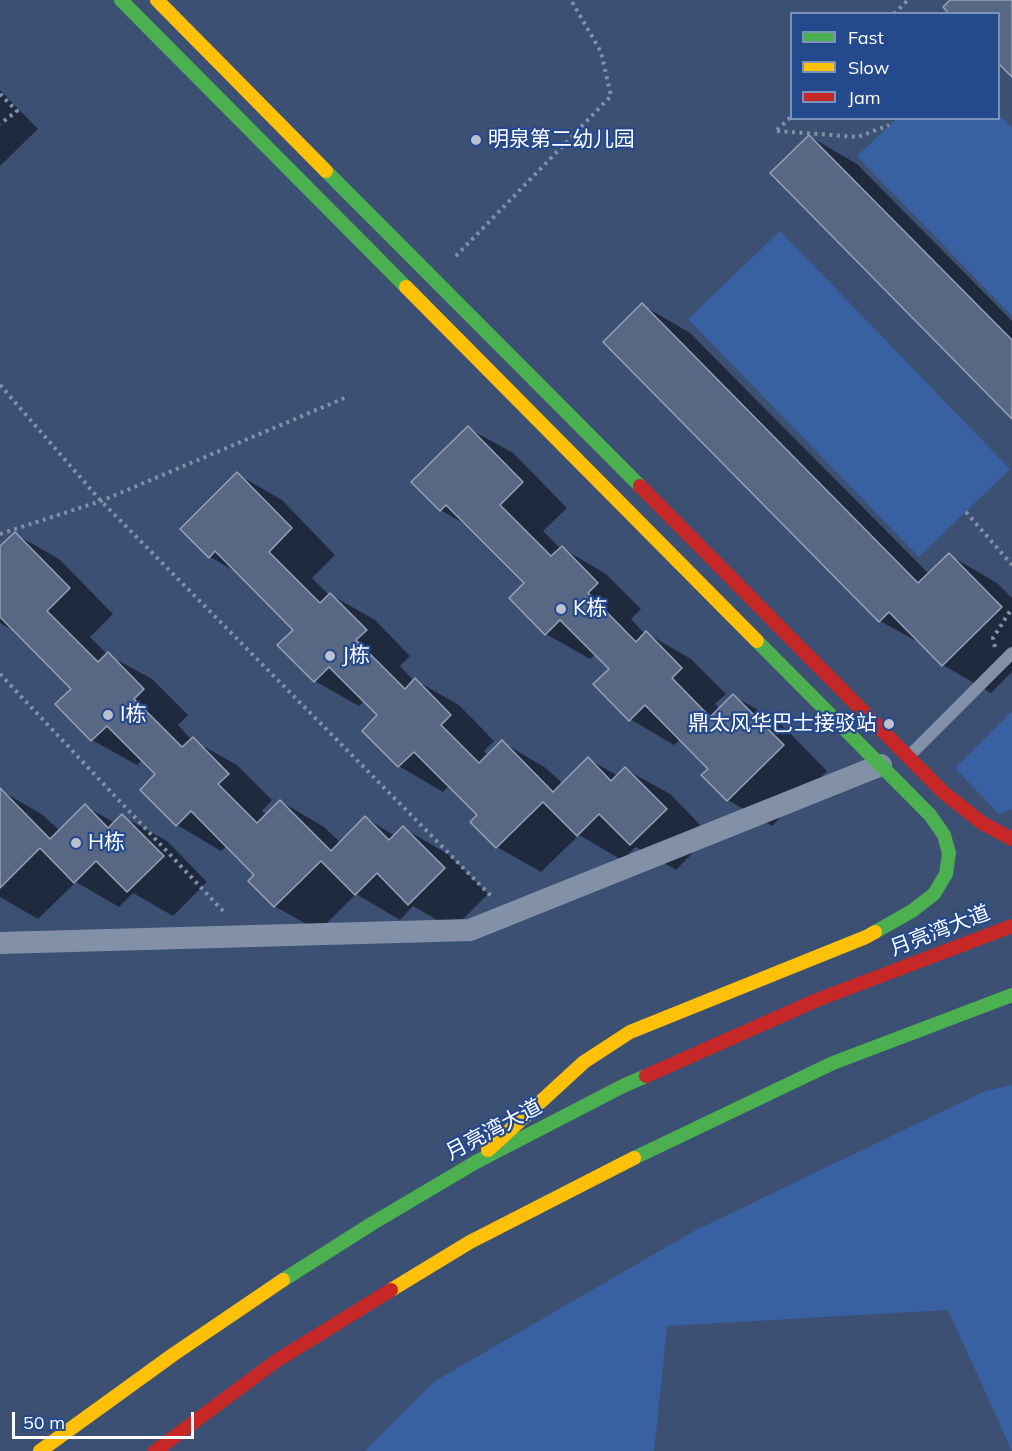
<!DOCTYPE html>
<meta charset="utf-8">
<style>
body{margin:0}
#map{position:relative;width:1012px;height:1451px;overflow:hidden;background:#3c5074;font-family:Mulish,sans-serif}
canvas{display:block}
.legend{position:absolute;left:790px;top:12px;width:210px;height:108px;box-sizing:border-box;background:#24498c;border:2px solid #7c92ba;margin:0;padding:8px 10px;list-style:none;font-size:18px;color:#fff}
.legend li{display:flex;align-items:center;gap:12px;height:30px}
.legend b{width:30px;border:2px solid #7c92ba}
.scale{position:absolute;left:12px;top:1412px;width:182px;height:27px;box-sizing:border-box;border:3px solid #fff;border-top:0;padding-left:8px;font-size:18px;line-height:21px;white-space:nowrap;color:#fff;-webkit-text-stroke:4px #24498c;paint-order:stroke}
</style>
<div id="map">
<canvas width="1012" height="1451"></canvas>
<ul class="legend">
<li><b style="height:8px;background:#4caf50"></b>Fast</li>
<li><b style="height:8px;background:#ffc107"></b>Slow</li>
<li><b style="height:8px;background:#c62828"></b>Jam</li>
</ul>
<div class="scale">50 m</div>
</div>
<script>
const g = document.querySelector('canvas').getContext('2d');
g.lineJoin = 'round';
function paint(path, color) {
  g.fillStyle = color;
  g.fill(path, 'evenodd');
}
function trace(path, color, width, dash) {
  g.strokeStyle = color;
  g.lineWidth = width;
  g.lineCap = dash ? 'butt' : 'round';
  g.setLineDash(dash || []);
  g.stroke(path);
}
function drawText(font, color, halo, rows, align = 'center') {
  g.font = font + ' Mulish,"Noto Sans SC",sans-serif';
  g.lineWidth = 4.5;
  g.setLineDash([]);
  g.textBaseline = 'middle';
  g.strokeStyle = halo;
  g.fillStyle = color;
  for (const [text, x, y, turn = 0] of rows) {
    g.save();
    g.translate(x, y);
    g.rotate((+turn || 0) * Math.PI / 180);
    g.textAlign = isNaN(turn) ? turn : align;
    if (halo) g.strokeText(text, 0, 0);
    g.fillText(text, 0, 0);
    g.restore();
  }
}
paint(new Path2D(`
 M999,115L1012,128V316L857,156L896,119L998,118Z
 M780,231L1010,469L919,557L688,319Z
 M1012,711V809L999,814L955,768Z
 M1012,1085V1451L948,1310L667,1326L654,1451H365L435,1381L694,1231L985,1091Z`), '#3960a1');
paint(new Path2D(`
 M0,90L38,129L0,166Z
 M809,136L857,164L1012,321V417Z
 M642,305L690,333L929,574L949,555L997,583L1012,598V672L991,693L943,665L925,646L880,621Z
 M468,428L513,453L567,508L543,531L561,549L562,548L606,574L641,609L631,619L645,634L646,633L691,659L726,694L715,704L720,709L733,696L778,721L827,771L772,826L728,800L704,775L710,769L681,739L674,745L630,719L611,669L596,654L590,659L546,634L527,583L471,528L441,510Z
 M237,474L282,500L335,555L312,578L330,596L331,595L375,620L410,656L400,666L414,681L415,680L459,705L494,741L484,751L489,756L502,742L546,768L563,784L588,759L618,776L625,769L670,794L710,835L676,870L636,847L622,860L579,835L541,872L497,847L479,815L449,786L443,792L399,766L364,731L380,715L365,700L359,706L315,681L295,630L240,574L210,557Z
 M15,534L59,559L113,614L90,637L108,655L152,679L188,715L178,725L192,740L237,765L272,800L262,811L266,815L280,801L324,827L341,843L366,818L395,836L403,828L448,854L488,894L453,929L413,906L400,920L356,894L319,931L274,906L256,875L227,845L221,851L177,825L142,790L157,774L143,759L137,765L92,740L58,704L73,689L18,633L0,623V548Z
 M0,790L43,815L60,831L85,806L115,823L122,816L167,841L207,882L173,916L133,893L119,907L76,882L38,919L0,897Z`), '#0007');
const building = new Path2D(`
 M950,0H1012V77L998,63V14H949L943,7Z
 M809,135L1012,340V419L770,173Z
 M642,303L918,583L949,553L1002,607L942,666L889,612L879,622L603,342Z
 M468,426L523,482L500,505L551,556L562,546L598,583L588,593L636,642L646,631L682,668L672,678L710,717L733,694L784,745L727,801L701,775L708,769L645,705L629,721L593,684L609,669L560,620L545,635L509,598L524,583L446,505L440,511L411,482Z
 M237,472L292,528L269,552L320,603L330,593L367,630L356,640L405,689L415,678L451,715L441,725L479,763L502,740L553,792L588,757L611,781L625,767L667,809L630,845L599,814L577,836L543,802L496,848L470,822L477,815L414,752L398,767L362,731L377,715L329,667L314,682L277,645L293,630L215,551L209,558L180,529Z
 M15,532L70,588L47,611L98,662L108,652L144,689L134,699L182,747L193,737L229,774L218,784L257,823L280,800L331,851L365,816L389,840L403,826L445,868L408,905L377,873L355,895L321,861L274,907L248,881L254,875L191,811L176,826L140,790L155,774L107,726L91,741L55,704L71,689L0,617V546Z
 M0,788L50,839L85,804L108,828L122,814L164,856L127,892L96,861L74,883L40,848L0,888Z`);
paint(building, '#576784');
trace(building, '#97a2b7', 1.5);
trace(new Path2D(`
 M894,14L908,0
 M0,94L17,111L0,124
 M777,130L792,116
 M777,131L858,137L889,125
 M456,256L611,96L601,52L571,0
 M0,385L101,501L492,897
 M966,512L1012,565
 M0,534L101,501L347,397
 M995,647L993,638L1012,608
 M0,674L225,913`), '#8391a8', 4, [3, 4.5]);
trace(new Path2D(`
 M909,756L1012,653`), '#8391a8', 12);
trace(new Path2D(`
 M0,943L470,930L881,765`), '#8391a8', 22);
trace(new Path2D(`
 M121,0L406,287
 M326,171L640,486
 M757,641L930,815L944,835L949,853L946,874L934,894L912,911L875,932
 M634,1158L833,1063L1012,995
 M283,1280L373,1223L476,1162L623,1086L646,1076`), '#4caf50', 14);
trace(new Path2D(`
 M157,0L326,171
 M406,287L757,641
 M488,1150L584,1062L630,1032L866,937L875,932
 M391,1290L470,1242L634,1158
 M40,1451L174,1354L283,1280`), '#ffc107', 14);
trace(new Path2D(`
 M640,486L943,792L982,823L1012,839
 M646,1076L817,1000L1012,926
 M155,1451L276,1361L391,1290`), '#c62828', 14);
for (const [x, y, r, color] of [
 [476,140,6,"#bbc2ce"],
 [561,609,6,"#bbc2ce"],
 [330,656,6,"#bbc2ce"],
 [108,715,6,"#bbc2ce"],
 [889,724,6,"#bbc2ce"],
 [76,843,6,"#bbc2ce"]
]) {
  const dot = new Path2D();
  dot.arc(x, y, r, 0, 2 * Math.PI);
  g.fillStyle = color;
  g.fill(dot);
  trace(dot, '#24498c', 2);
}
drawText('21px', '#fff', '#24498c', [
 ["明泉第二幼儿园",488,140],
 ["K栋",573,609],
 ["J栋",342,656],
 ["I栋",120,715],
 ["鼎太风华巴士接驳站",877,724,"right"],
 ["H栋",88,843]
], 'left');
drawText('21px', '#fff', '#24498c', [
 ["月亮湾大道",940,931,-21],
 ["月亮湾大道",494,1130,-28]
]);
</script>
